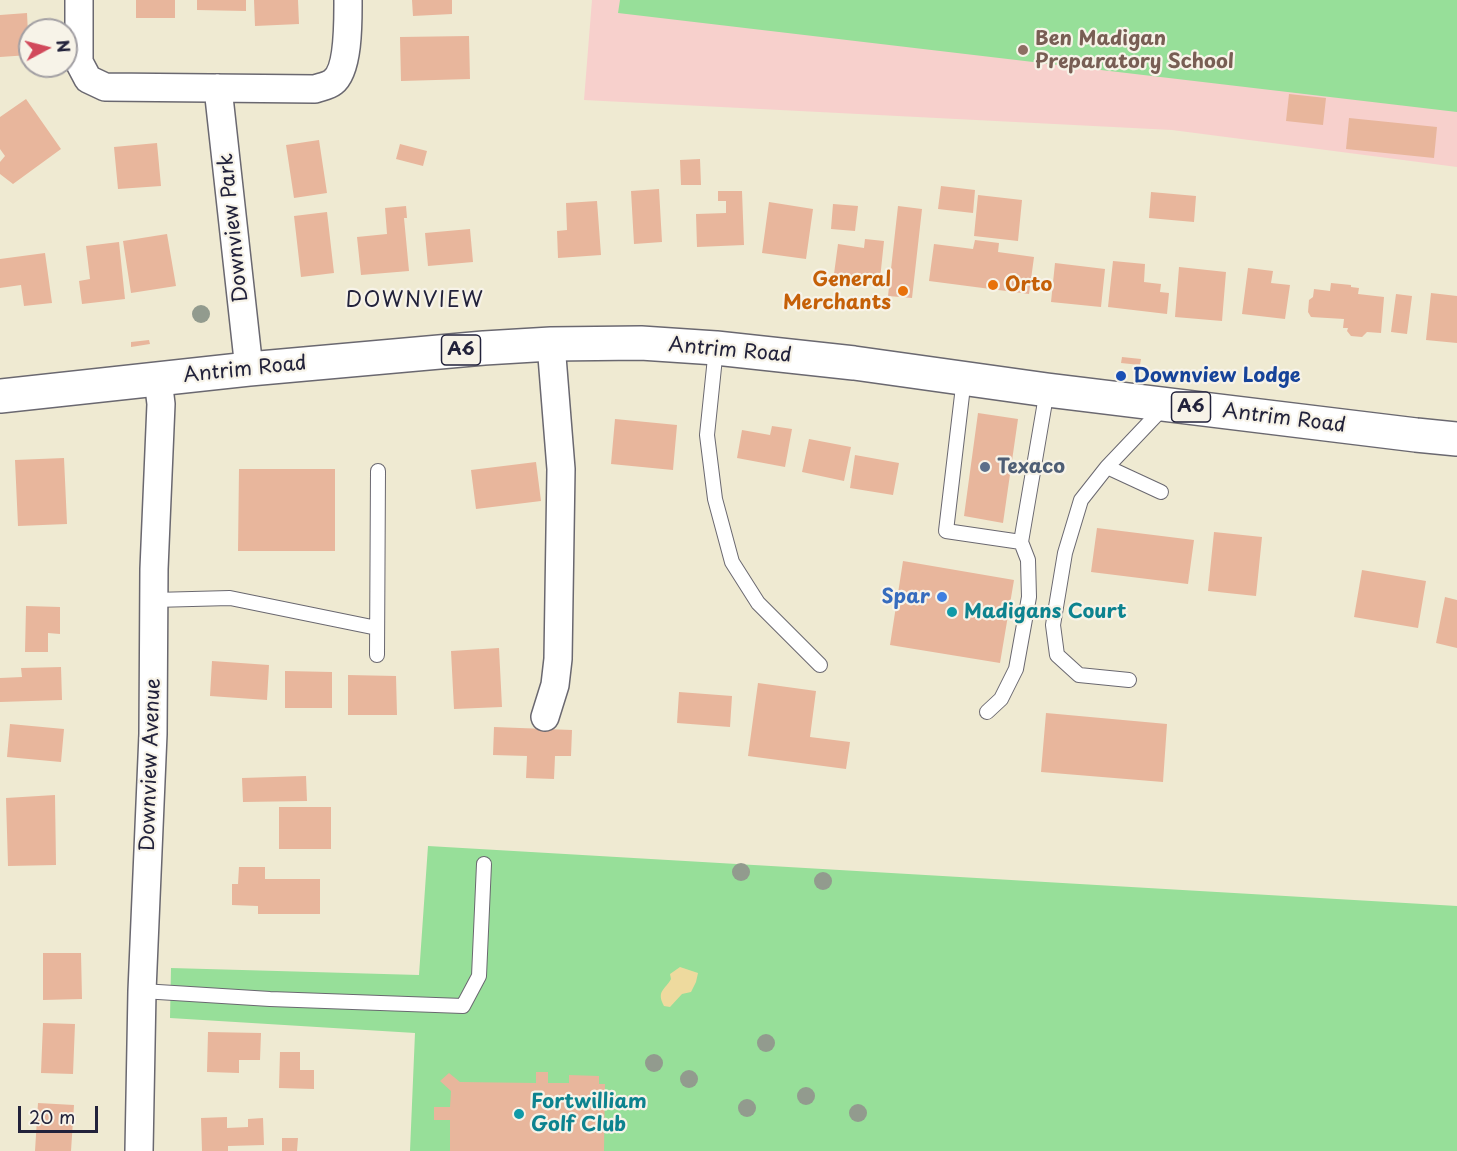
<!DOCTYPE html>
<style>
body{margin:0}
#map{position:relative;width:1457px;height:1151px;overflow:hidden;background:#efead2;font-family:"Playpen Sans",sans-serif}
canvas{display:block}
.north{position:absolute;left:18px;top:18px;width:60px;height:60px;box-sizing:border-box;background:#f7f3e8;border:2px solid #a29fa3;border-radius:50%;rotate:83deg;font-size:16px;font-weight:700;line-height:24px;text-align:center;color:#22223b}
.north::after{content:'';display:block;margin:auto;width:21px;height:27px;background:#d1495b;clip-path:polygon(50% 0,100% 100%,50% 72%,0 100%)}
.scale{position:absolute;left:18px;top:1106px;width:80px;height:27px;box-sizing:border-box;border:3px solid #22223b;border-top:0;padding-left:8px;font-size:18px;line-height:21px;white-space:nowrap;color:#22223b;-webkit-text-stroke:4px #f7f3e8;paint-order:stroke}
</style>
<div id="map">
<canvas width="1457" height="1151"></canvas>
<div class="north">N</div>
<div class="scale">20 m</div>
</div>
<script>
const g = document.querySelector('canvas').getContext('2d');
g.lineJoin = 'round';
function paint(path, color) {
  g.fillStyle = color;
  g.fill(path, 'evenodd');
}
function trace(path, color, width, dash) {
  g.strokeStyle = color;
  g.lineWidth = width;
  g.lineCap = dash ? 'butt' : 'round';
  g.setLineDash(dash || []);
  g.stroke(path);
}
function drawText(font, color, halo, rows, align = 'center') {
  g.font = font + ' "Playpen Sans",sans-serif';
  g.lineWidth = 4.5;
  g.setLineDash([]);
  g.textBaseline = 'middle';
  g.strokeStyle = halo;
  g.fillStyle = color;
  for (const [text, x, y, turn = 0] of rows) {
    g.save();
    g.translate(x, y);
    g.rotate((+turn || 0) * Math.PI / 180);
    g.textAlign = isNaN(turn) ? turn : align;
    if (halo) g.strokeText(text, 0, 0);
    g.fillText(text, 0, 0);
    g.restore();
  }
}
paint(new Path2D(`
 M592,0H1457V167L1172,130L584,100Z`), '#f7d0cc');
paint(new Path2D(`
 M620,0H1457V112L618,13Z
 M428,846L1457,906V1151H410L415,1033L170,1018L171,968L419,975Z`), '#97df99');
paint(new Path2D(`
 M680,967L698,973L696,982L691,992L682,994L670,1007L664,1006C656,991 665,990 671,979L670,974Z`), '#eeda9e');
paint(new Path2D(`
 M136,0H175V18H136Z
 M197,0H246V11L197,10Z
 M254,0H298L299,24L255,26Z
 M412,0H452V14L413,16Z
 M27,13L29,55L0,57V15Z
 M469,36L470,79L401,81L400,37Z
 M1289,94L1326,98L1323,125L1286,121Z
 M26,99L61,149L13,184L0,174V162L5,156L0,149V117Z
 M1349,118L1437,127L1434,158L1346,149Z
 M319,140L327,193L294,198L286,145Z
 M157,143L161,186L118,189L114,147Z
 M400,144L427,151L423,166L396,159Z
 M700,159L701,185H681L680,160Z
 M941,186L975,190L973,213L938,209Z
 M659,189L662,242L634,244L631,191Z
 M718,191H742L744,245L697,247L696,214L726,213V201H718Z
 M1151,192L1196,196L1194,222L1149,218Z
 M978,195L1022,200L1018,241L974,236Z
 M597,201L601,255L558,258L557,231L567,230L566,203Z
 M769,202L813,209L806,259L762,253Z
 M833,204L858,206L855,231L831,229Z
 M406,206L407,218H404L409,271L361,275L357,237L387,234L385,208Z
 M898,206L922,209L912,298L888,296Z
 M327,212L334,273L301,277L294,216Z
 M470,229L473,262L428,266L425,233Z
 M167,234L176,286L131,293L123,241Z
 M865,239L884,241L880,279L834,274L838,244L864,248Z
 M975,240L999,243L998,252L1034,257L1029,294L929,281L934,244L973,249Z
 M119,242L125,299L82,304L79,281L90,279L86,246Z
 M45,253L52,303L24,306L21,285L0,288V259Z
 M1113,261L1145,264L1144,282L1161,284L1160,292L1169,293L1167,314L1108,307Z
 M1055,263L1105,269L1101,307L1051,302Z
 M1179,267L1226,272L1222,321L1175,317Z
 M1248,268L1273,271L1271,283L1290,285L1285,319L1242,314Z
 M1331,283L1351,285V287L1359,288L1358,294L1384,297L1381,333L1367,332L1362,337L1351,336L1347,331L1348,328H1343L1344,319L1311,317L1308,312L1309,300L1313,297L1314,289L1330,291Z
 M1431,293L1457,296V343L1426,340Z
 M1396,294L1412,296L1407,334L1391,332Z
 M149,340L150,344L131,347V342Z
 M1122,357L1141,359L1140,365L1121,363Z
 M978,413L1018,419L1003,523L964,516Z
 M615,419L677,425L673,470L611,464Z
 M772,426L792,429L785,467L737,458L742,430L770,435Z
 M809,439L851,447L844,481L802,472Z
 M855,455L899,463L893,495L850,488Z
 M64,458L67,524L18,526L15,460Z
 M536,462L541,501L476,509L471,470Z
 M239,469H335V551H238Z
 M1097,528L1194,540L1188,584L1091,572Z
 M1214,532L1262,537L1256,596L1208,591Z
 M903,561L1014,580L1000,663L890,645Z
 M1362,570L1426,581L1418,628L1354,617Z
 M1445,597L1457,600V648L1436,643Z
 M26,606L60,607V634L48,633V652H25Z
 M499,648L502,707L454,709L451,651Z
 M212,661L269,665L267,700L210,696Z
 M61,667L62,700L0,702V678L22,677L21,668Z
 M285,671L332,672V708H285Z
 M348,675L396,676L397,715H348Z
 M758,683L816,691L810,737L850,742L846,769L748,756Z
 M679,692L732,696L730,727L677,723Z
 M1046,713L1167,724L1163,782L1041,772Z
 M10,724L64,729L61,762L7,757Z
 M494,727L572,730L571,756H555L554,779L526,778L527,756L493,755Z
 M306,776L307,801L243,802L242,778Z
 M55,795L56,865L8,866L6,798Z
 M279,807H331V849H279Z
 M239,867H265V879H320V914H258V906L232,905V884H238Z
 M43,953H81L82,999L43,1000Z
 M43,1023L75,1024L73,1074L41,1073Z
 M208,1032L261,1033L260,1060H239V1073L207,1072Z
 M280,1052H300V1070H314V1089L279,1088Z
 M536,1072H548V1083H569V1075L599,1076V1084H605L604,1151H450V1120H434V1107H450L451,1091L440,1081L449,1073L460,1082L536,1083Z
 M38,1103L74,1105L71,1151H35Z
 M227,1117V1128L248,1127V1119L263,1118L264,1145L228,1146V1151H202L201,1118Z
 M282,1138H298L297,1151H282Z`), '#e8b69c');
const service = new Path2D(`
 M716,348L707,435L715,499L732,562L758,603L820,665
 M964,378L946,531L1021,542L1047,390
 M1107,467L1081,500L1065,553L1053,625L1057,655L1079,675L1129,680
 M1161,492L1107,467L1163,408
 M154,600L230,598L377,628
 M377,655L378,471
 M987,712L1001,699L1016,669L1029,597L1028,560L1021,542
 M142,991L270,999L463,1006L479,976L484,864`);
const minor = new Path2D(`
 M79,0V62L88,79L105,87L315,89C320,87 328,86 333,82C349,70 348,19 348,0
 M218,88L249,369
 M545,717L555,685L558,659L561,469L551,344
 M139,1151L142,991L153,734L154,569L161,404L158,379`);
const primary = new Path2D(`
 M0,396L249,369L484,348L551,344L641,343L716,348L854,363L1047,390L1416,435L1457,439`);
trace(service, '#6a6870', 16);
trace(minor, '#6a6870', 30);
trace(primary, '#6a6870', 36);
trace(service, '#fff', 14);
trace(minor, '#fff', 27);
trace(primary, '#fff', 33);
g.fillStyle = '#929b8e';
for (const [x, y] of [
 [201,314],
 [741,872],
 [823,881],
 [766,1043],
 [654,1063],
 [689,1079],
 [806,1096],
 [747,1108],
 [858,1113]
]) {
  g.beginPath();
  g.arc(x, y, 9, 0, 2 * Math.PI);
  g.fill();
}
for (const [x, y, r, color] of [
 [1023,50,6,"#8d6e63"],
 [993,285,6,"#e8710a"],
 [903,291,6,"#e8710a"],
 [1121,376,6,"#1a4fb4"],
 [985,467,6,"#5c6f8a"],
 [942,597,6,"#3f7fe0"],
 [952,612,6,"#0f9aa8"],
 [519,1114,6,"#0f9aa8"]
]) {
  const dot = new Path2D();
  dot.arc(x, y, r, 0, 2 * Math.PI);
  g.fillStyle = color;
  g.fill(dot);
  trace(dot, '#f7f3e8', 2);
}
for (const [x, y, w] of [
 [461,350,39],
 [1191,407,39]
]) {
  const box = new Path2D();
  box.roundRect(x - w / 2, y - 15, w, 30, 4.5);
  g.fillStyle = '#f7f3e8';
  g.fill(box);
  trace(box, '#22223b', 1.5);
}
drawText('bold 18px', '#22223b', null, [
 ["A6",461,350],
 ["A6",1191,407]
]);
drawText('bold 20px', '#785e54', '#f7f3e8', [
 ["Ben Madigan",1035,39],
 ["Preparatory School",1035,62]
], 'left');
drawText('20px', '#22223b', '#f7f3e8', [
 ["Downview Park",234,228,-96],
 ["Antrim Road",730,351,5],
 ["Antrim Road",245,370,-6],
 ["Antrim Road",1284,419,7],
 ["Downview Avenue",151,765,-88]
]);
drawText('bold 20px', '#c56008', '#f7f3e8', [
 ["General",891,280],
 ["Merchants",891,303],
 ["Orto",1005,285,"left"]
], 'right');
drawText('bold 20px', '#164399', '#f7f3e8', [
 ["Downview Lodge",1133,376]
], 'left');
drawText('bold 20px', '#4e5e75', '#f7f3e8', [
 ["Texaco",997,467]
], 'left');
drawText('bold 20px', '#366cbe', '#f7f3e8', [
 ["Spar",930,597]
], 'right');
drawText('bold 20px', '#0d838f', '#f7f3e8', [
 ["Madigans Court",964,612],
 ["Fortwilliam",531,1102],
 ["Golf Club",531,1125]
], 'left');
g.letterSpacing = '1.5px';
drawText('21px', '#22223b', '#f7f3e8', [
 ["DOWNVIEW",415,301]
]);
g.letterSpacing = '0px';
</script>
